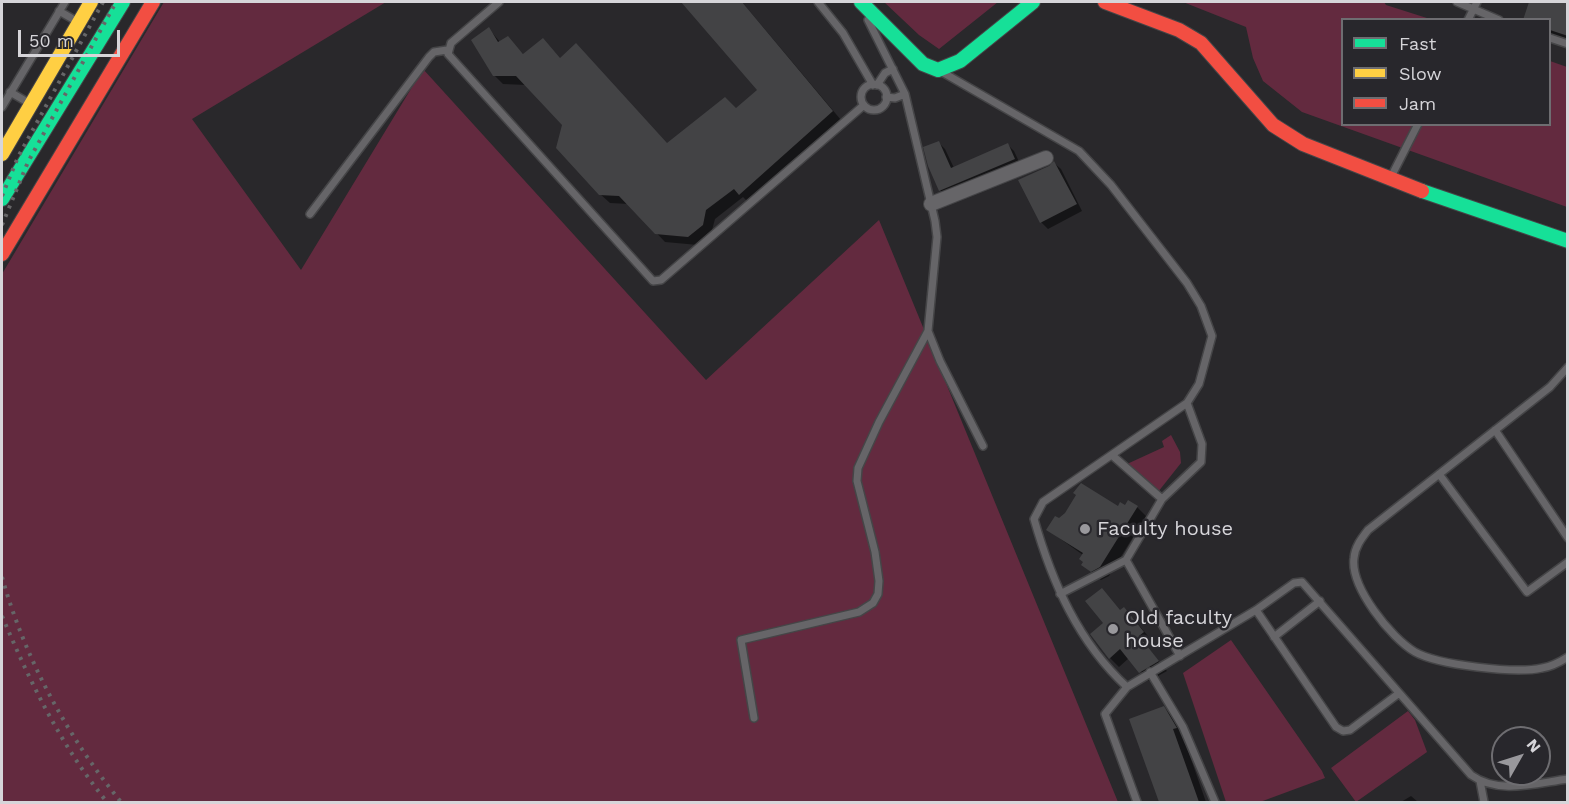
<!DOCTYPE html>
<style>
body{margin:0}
#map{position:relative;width:1569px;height:804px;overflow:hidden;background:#29282b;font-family:"Work Sans",sans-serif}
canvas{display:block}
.frame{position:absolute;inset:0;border:3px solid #d6d5d9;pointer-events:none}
.legend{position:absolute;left:1341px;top:18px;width:210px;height:108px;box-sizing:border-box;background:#28272c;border:2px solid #6e6d71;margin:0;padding:8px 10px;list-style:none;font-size:18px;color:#d6d5d9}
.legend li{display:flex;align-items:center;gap:12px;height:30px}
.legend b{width:30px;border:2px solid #6e6d71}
.north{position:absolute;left:1491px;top:726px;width:60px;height:60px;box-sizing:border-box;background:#28272c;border:2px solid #6e6d71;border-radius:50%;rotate:51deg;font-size:16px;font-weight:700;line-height:24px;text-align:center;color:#d6d5d9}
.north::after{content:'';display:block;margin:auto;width:21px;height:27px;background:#99989c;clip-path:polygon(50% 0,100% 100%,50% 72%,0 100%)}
.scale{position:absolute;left:18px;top:30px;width:102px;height:27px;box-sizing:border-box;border:3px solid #d6d5d9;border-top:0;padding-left:8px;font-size:18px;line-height:21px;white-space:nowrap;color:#d6d5d9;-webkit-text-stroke:4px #28272c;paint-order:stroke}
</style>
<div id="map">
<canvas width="1569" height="804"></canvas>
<div class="frame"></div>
<ul class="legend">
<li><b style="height:8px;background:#16e098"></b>Fast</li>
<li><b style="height:8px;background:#ffcf43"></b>Slow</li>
<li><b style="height:8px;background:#f24e42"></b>Jam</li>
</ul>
<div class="north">N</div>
<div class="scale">50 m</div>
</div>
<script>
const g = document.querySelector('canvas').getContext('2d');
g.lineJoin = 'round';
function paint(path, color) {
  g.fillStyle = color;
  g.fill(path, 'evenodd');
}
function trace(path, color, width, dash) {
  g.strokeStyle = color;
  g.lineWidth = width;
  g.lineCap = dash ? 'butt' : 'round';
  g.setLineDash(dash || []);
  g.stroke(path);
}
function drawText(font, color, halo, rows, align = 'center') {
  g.font = font + ' "Work Sans",sans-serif';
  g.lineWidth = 5;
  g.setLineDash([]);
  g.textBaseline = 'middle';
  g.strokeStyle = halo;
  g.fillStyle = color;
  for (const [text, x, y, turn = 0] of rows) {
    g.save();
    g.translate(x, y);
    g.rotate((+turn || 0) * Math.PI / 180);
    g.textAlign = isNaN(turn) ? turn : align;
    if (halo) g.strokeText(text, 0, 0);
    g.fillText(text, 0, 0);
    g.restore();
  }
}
paint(new Path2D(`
 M164,2H386L192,119L301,270L423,69L706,380L879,220L1118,802H2V274Z
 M884,2H998L939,49L919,35Z
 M1183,2H1384L1386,5L1430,19L1342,20V124H1550V61L1567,67V207L1302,112L1263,81L1253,58L1246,27Z
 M1171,435L1180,452L1181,463L1158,492L1127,464L1164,447L1162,441Z
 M1231,640L1322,771L1325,778L1260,802H1226L1183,673Z
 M1408,711L1415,720L1427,752L1356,802L1331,768Z`), '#632a3f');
paint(new Path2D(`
 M683,2H742L841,120L749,203L743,197L715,219L711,234L698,245L665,242L629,204L610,203L600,194L564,125L526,85L503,84L494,75L489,29L500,42L508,38L524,55L560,60L668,145L736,110L759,91Z
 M1531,2H1568V41L1550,34V20H1524Z
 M938,142L945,149L954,168L1007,144L1014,151L1021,166L947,197L940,190Z
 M1054,163L1061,169L1082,211L1048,229L1041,222L1020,180L1050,168Z
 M1137,507L1146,516L1109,576L1101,580L1083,565V555L1048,530L1060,520L1118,508Z
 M1120,612L1133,618L1152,641L1146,646L1167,671L1149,681L1129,658L1119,667L1110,658Z
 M1164,708L1177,721L1189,741L1185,742L1206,802H1161L1131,719Z
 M1411,796L1418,802H1401Z`), '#0007');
paint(new Path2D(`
 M681,2H742L833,111L739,195L734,189L706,210L703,225L688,237L655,234L619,196L599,195L556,148L562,125L516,76H493L471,40L489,27L498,42L508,36L523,54L543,38L560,58L576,43L667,143L725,97L736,108L757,90Z
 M1529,2H1568V36L1550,30V20H1523Z
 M939,141L951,168L1008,143L1015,159L939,191L928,166L923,147Z
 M1054,161L1077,204L1040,223L1018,180L1049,166Z
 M1081,483L1118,506L1120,502L1125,505L1128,500L1138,506L1100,567L1091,572L1081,565L1083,562L1079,559L1083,553L1046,530L1055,516L1059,518L1065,513L1076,495L1073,493Z
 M1102,588L1120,610L1124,607L1144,632L1139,636L1159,661L1139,673L1120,649L1109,659L1090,634L1103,623L1085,601Z
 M1164,706L1177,728L1173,729L1199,802H1159L1129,719Z`), '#434345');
const lane = new Path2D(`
 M499,2L451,43L448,54L653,281L661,280L864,105
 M818,2L843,33L873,85
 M1457,2L1499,20
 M59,11L78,22
 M1468,20L1477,2
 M1550,38L1568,44
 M942,72L1079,151L1111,185L1187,283L1201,306L1212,336L1199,384L1187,403L1043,502L1034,519C1052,582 1078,642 1127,687L1105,714L1137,802
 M861 97a13 13 0 1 1 26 0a13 13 0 1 1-26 0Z
 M877,85L885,73L893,69
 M10,92L29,103
 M886,97L895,98L905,94
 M2,107L65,2
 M1391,177L1418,124
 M310,214L429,57L434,52L447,50
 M928,331L940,361L983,446
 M1568,367L1550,387L1368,530C1361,539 1355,547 1354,558C1350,587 1391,638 1415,652C1438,665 1516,674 1542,668C1551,667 1560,662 1568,657
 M1495,430L1568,538
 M1113,456L1162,499
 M1439,474L1527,592L1568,562
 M1060,594L1126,560
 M1256,610L1336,727L1343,731L1350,730L1398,694
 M1274,637L1320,601
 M1180,656L1126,560L1162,499L1201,462L1202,444L1187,403
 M1150,672L1183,727L1215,802
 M1127,687L1256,610L1294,583L1302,582L1471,775C1499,795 1536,783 1568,779
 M754,718L741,640L859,612L873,603L878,594L879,581L875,552L857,481L858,468L879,422L928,331L937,237L935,221L905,94L868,20
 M1480,781L1484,802`);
const street = new Path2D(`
 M931,204L1046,158`);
const fast = new Path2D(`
 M861,2L923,64L938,70L960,61L1033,2
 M1422,191L1568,241
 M2,199L123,2`);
const slow = new Path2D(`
 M2,154L91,2`);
const jam = new Path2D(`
 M1105,2L1179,30L1201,43L1273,125L1303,144L1422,191
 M2,254L153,2`);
trace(lane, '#454547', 10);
trace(street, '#454547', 16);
trace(fast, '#454547', 16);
trace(slow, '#454547', 16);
trace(jam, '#454547', 16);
trace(lane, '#666568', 7);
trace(street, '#666568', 14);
trace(fast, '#16e098', 14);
trace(slow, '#ffcf43', 14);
trace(jam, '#f24e42', 14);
trace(new Path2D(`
 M2,196L18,157L103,2
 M2,225L28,162L116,2
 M2,577C25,659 67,736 121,802
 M2,616C30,682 61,746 107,802`), '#666668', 4, [3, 6]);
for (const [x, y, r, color] of [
 [1085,529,6,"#99989c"],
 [1113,629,6,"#99989c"]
]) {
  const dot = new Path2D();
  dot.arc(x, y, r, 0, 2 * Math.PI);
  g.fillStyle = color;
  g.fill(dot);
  trace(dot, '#28272c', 2);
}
drawText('20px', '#d6d5d9', '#28272c', [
 ["Faculty house",1097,529],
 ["Old faculty",1125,618],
 ["house",1125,641]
], 'left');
</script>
